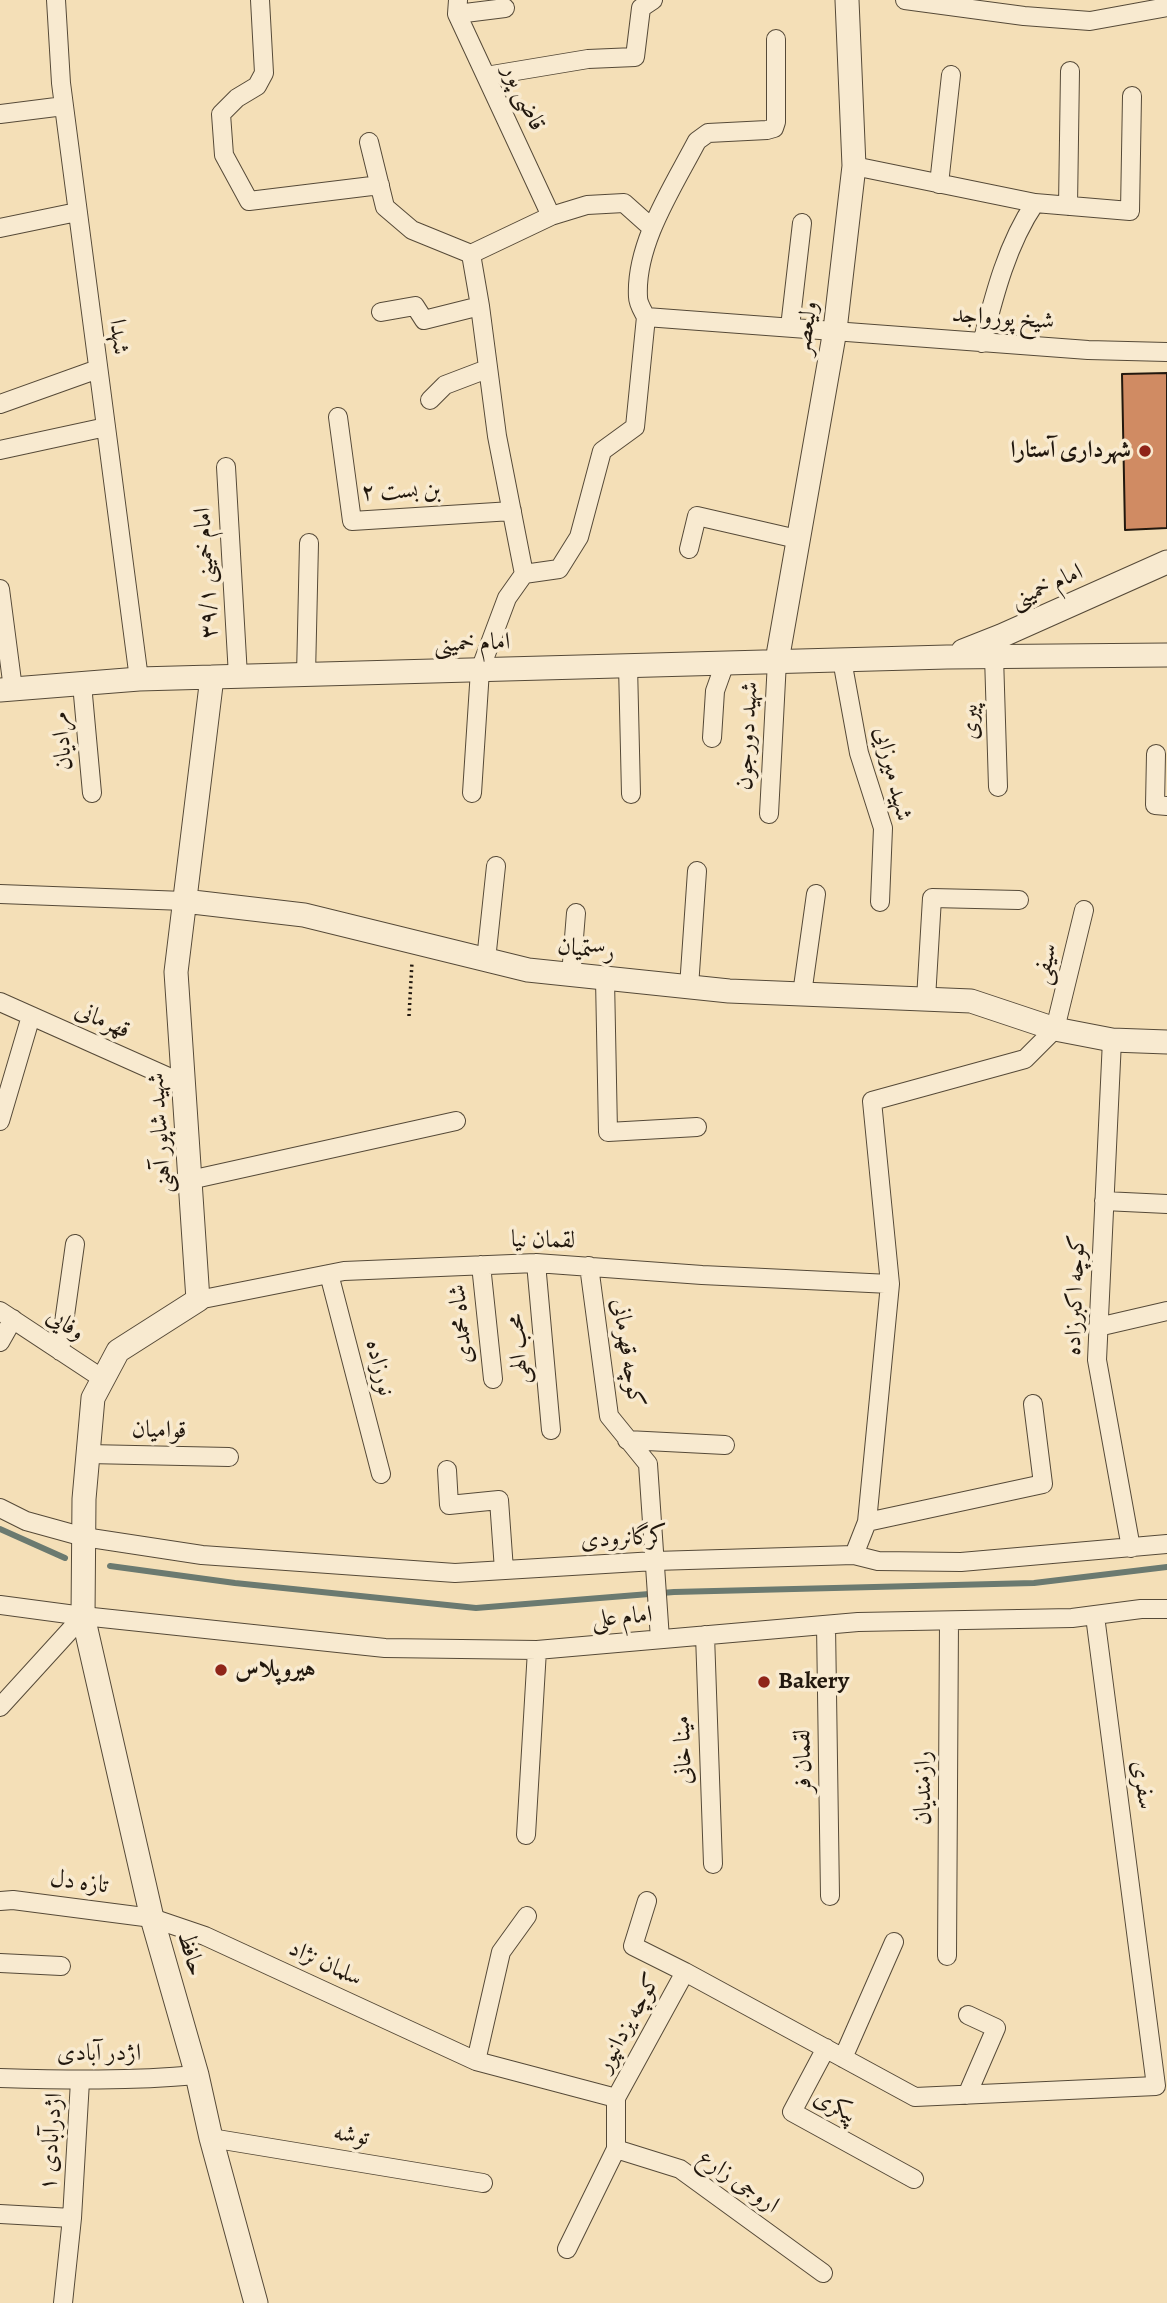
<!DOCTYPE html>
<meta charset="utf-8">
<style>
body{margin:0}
canvas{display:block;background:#f4dfb7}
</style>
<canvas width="1167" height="2303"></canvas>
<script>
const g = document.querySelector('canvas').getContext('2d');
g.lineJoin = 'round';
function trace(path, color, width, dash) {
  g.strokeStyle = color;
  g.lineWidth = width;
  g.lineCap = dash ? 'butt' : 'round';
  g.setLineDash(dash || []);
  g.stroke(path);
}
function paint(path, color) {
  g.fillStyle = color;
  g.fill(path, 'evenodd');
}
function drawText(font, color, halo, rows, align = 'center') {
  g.font = font + ' Alegreya,Amiri,serif';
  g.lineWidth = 7;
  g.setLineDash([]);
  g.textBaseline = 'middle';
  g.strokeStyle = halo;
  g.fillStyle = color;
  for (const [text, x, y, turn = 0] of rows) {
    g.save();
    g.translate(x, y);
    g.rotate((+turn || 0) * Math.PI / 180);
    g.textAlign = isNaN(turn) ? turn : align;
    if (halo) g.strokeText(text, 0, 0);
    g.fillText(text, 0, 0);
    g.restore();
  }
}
trace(new Path2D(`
 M0,1529L65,1558
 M110,1566L235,1583L476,1608L674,1592L1034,1583L1167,1567`), '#6b7a70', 6);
const building = new Path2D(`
 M1167,373V528L1125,530L1122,374Z`);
paint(building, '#d08b63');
trace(building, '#22180e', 2);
const minor = new Path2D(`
 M56,0L61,83L139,679
 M260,0L264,73L257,86L237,98L221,114L224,155L249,201L380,185
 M458,0L457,14L551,216
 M905,0L1024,16L1090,21L1167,7
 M457,14L505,8
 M486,76L588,59L635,57L641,8L653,0
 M0,114L64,106
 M369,142L385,207L412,230L471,254L551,216L587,205L624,203L652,228
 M854,166L1035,203
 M939,184L951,75
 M1068,206L1070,71
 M0,228L77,212
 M471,254L480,306L497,436L524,574
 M381,312L415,306L424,320L480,306
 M646,317L1088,350L1167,352
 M646,317C643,311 638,304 638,297C635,244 673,187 697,141L708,133L767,130L774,128L776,122V39
 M790,327L802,223
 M982,343C994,296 1007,244 1035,203L1130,211L1132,96
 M430,400L445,385L487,369
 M0,404L98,369
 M338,417L352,521L512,511
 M0,450L106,427
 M226,467L238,676
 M689,549L697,516L797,539
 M0,589L13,689
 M994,656L998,787
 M842,660L859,753L883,828L880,902
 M628,665L631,794
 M306,675L309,543
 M82,684L92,793
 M712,738L715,691L725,663
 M1156,754L1155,805L1167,806
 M472,793L480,670L507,598L524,574L559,569L579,537L602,451L635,427L646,317
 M769,814L777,661
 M0,894L184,901
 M486,960L496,866
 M571,975L576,913
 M605,979L608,1132L697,1127
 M689,987L697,871
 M802,994L816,894
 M926,999L932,898L1019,900
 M0,1002L184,1084
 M1112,1040L1097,1360L1131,1548
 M0,1121L31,1016
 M190,1180L456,1121
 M1104,1201L1167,1204
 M536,1263L551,1430
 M481,1265L493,1379
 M589,1266L609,1416L648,1464L660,1639
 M329,1274L381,1474
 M198,1300L344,1271L536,1263L702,1275L890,1284
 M0,1311L103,1379
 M1098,1327L1167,1311
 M0,1342L13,1319
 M60,1351L75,1244
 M627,1440L725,1445
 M88,1454L229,1457
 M447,1470L449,1505L499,1500L504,1570
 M0,1508L26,1521L84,1537L202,1555L455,1573L655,1561L854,1555L878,1561L961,1562L1167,1544
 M867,1522L1043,1484L1033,1404
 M854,1555L867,1522L890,1284L872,1101L1025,1059L1055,1029L1084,910
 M0,1605L83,1616L385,1648L537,1650L858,1622L1072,1618L1141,1609H1167
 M826,1625L830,1896
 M705,1635L713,1864
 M0,1707L83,1616
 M526,1835L537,1650
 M0,1901L13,1900L152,1918L205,1936L476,2061L616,2098
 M647,1901L633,1946L685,1972L915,2097L1156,2086L1095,1616
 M947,1956L949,1621
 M0,1963L61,1966
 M826,2048L792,2112L914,2179
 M843,2058L894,1942
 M476,2061L501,1952L527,1916
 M0,2078C66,2080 131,2081 197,2075
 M967,2095L996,2028L968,2015
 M211,2138L483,2183
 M616,2149L680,2169L823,2273
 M0,2214L72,2218L80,2081
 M567,2249L616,2149V2098L685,1972
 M63,2303L72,2218`);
const tertiary = new Path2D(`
 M963,651L1001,636L1167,562
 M777,661L835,330L854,166L847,0
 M212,677L176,972L198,1300L118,1351L93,1398L84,1499L83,1616L152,1918L197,2075L211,2138L256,2303
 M0,690L139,679L947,657L1167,655
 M184,901L304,915L528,970L729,991L971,1001L1055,1029L1112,1040L1167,1042`);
trace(minor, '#564a38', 20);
trace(tertiary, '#564a38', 25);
trace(new Path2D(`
 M409,1016L412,962`), '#22180e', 3.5, [2, 3.5]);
trace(minor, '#f8ead0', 18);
trace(tertiary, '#f8ead0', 23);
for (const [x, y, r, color] of [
 [1145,451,7,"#8f2418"],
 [221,1670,7,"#8f2418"],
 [764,1682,7,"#8f2418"]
]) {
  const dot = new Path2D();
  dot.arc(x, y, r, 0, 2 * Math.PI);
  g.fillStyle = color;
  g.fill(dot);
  trace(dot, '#f8ead0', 2.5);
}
drawText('24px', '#22180e', '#f8ead0', [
 ["قاضی پور",523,98,65],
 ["شیخ پورواجد",1003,319,4],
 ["ولیعصر",807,328,-81],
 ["شهدا",118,337,83],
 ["بن بست ۲",401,492,-2],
 ["امام خمینی ۳۹/۱",207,573,-93],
 ["امام خمینی",1047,587,-24],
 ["امام خمینی",472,644,-2],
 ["پیری",971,722,-91],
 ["شهید دورجون",748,736,-87],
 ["مرادیان",63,741,-95],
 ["شهید میرزایی",892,774,76],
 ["رستمیان",586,950,6],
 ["سیفی",1046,964,-77],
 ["قهرمانی",102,1021,24],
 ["شهید شاپور آهنی",161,1133,-94],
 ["لقمان نیا",543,1241,1],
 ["کوچه اکبرزاده",1076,1295,-88],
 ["شاه محمدی",462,1324,-96],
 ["وفایی",65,1325,33],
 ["محب الهی",519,1349,-95],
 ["کوچه قهرمانی",627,1353,81],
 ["نورزاده",379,1368,76],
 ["قوامیان",159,1431,1],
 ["کرگانرودی",624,1539,-3],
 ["امام علی",622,1618,-5],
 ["مینا خانی",684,1750,-92],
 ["لقمان فر",804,1761,-91],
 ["سفری",1142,1785,82],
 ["رازمندیان",924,1788,-90],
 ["تازه دل",79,1883,7],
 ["حافظ",190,1954,74],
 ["سلمان نژاد",325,1964,25],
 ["کوچه یزدانپور",629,2023,-61],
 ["اژدر آبادی",99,2054],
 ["پیکری",835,2107,29],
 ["توشه",351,2136,9],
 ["اژدرآبادی ۱",52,2142,-86],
 ["اروجی زارع",738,2182,35]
]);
drawText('bold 24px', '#22180e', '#f8ead0', [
 ["شهرداری آستارا",1131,451,"right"],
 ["هیروپلاس",235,1670],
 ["Bakery",778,1682]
], 'left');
</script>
